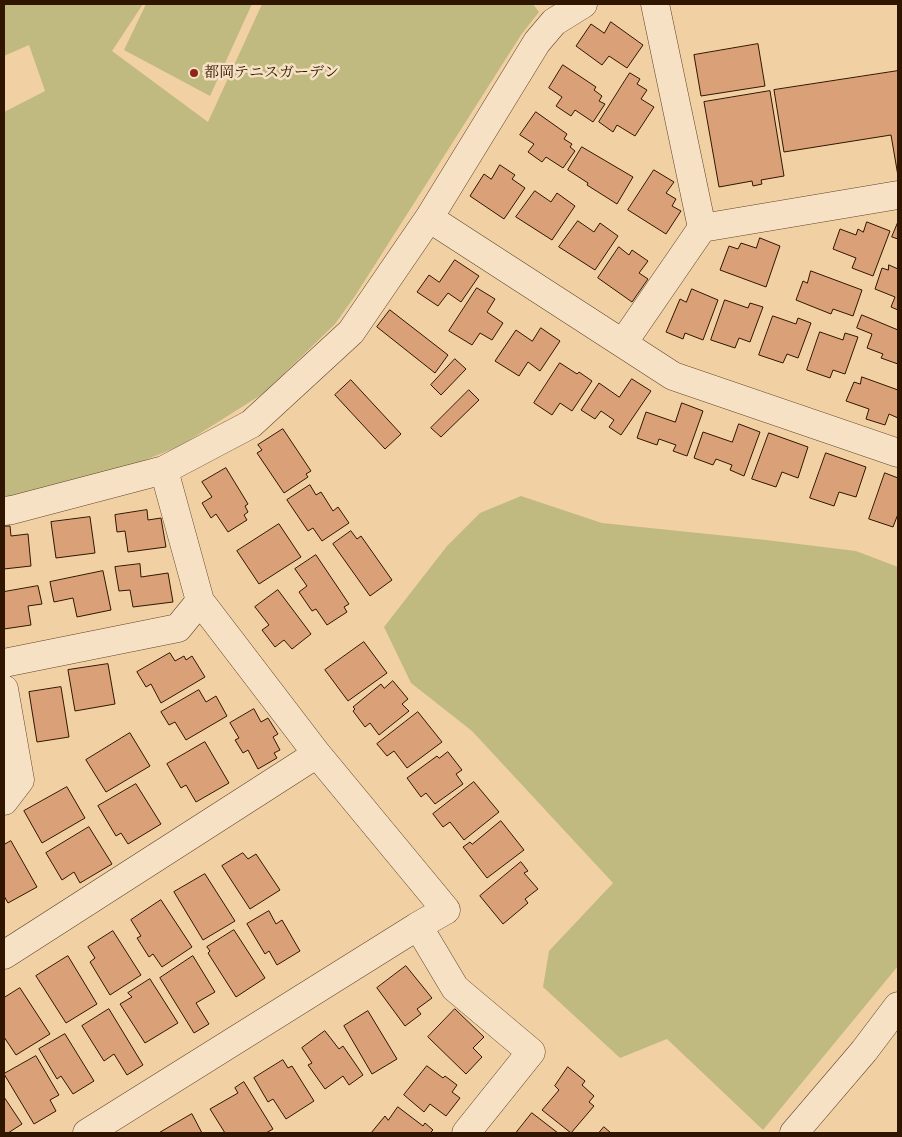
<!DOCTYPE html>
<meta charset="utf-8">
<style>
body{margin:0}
#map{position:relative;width:902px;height:1137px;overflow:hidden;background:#f1d1a4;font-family:"Libre Caslon Text",serif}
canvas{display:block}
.frame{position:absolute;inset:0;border:5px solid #301500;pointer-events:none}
</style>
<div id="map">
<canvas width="902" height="1137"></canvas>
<div class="frame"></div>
</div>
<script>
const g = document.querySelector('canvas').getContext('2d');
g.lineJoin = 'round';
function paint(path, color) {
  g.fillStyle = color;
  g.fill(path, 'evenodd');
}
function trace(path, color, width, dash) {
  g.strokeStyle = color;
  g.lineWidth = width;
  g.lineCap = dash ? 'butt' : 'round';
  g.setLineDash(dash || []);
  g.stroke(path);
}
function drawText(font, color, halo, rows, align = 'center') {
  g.font = font + ' "Libre Caslon Text","Noto Serif JP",serif';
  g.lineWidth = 5;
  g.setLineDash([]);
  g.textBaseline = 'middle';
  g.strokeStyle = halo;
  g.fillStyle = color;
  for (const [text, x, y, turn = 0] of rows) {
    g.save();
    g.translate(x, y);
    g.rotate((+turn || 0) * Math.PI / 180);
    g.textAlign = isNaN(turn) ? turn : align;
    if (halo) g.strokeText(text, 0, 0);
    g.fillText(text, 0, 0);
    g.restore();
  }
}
paint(new Path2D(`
 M4,4H143L112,51L208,122L262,4H533L539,12L521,35L355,296L335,324L264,393L180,446L103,477L4,499V112L45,91L29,45L4,56Z
 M146,4H252L210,96L124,50Z
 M521,496L602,523L766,540L856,551L898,567V966L763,1130L667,1039L620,1058L543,987L549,951L613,883L472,731L411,683L384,627L447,546L480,513Z`), '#c0ba81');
const building = new Path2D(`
 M611,22L643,45L627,68L609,56L602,65L576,46L591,24L604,33Z
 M758,44L765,86L701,96L694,55Z
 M563,65L596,87L594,90L602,96L599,101L605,104L593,122L575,110L571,116L556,106L562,97L549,88Z
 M898,71V176L891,135L784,152L774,90Z
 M630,73L640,79L637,84L647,90L641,99L654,107L635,136L617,125L613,132L599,122Z
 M770,91L784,176L761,180L762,184L753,186L752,181L719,187L704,102Z
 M536,112L567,134L564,139L572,144L570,147L575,151L563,168L546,157L542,162L528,152L534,144L520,135Z
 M582,147L633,177L617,204L587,185L588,183L568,170Z
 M500,165L515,175L512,179L525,188L504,219L470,196L484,174L491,179Z
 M654,170L674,182L666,193L676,199L672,206L681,211L666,234L628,210Z
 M535,191L551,202L557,193L575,206L552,240L516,217Z
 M578,221L594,232L600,223L618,236L595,270L559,247Z
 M867,222L890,231L873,276L852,268L856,258L833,249L840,229L856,235L858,229L863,232Z
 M898,222V239L892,237Z
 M760,238L780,246L766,287L720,270L729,246L738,249L741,243L756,248Z
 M619,247L629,255L632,250L648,261L639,273L648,279L632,302L598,278Z
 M455,260L479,276L461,302L448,293L438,306L417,292L429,275L439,282Z
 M889,265L898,269V310L891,307L895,297L875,289L882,268L888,270Z
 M811,271L862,290L853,316L833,309L831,314L796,300L803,281L807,283Z
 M477,288L495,299L487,312L503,323L492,340L480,333L472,345L449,331Z
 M692,289L718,300L703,340L685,333L683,339L666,332L680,299L686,302Z
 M725,300L748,308L750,303L763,307L750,342L739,338L735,348L711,340Z
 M390,310L448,355L435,373L377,327Z
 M862,315L898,330V364L881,358L883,354L867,348L872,334L857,328Z
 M773,316L796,324L798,318L811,323L798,358L787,354L783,363L759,355Z
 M541,328L560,341L540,371L528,362L519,376L495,361L516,330L532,341Z
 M820,332L843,340L845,333L858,337L845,374L833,370L830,378L807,370Z
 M455,359L466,369L441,395L431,385Z
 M560,363L577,374L579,372L592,381L572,411L560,403L552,415L534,403Z
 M862,377L898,390V418L889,414L885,425L866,419L869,409L846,401L854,382L860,384Z
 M632,379L651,391L621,435L609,427L614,420L601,411L595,419L581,410L599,383L619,397Z
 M351,380L401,434L385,449L335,395Z
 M469,390L479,400L441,437L431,428Z
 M682,403L703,411L687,456L673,451L676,445L659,439L657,445L637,438L646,412L675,422Z
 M739,424L760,432L744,476L730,470L732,465L716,459L713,465L694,458L703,432L732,442Z
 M283,429L311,471L306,474L308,477L284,493L257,453L262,450L258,445Z
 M769,433L808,447L798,478L782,472L776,487L752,479Z
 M826,453L866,467L856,497L839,492L834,506L810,498Z
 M226,468L248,504L245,506L248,512L244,515L247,520L228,532L216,514L211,518L202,503L212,497L202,482Z
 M885,473L898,478V514L893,527L869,519Z
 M310,485L316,495L321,492L333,511L338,507L349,523L322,541L313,528L308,531L287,500Z
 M147,510L148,520L161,518L166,547L128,552L125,531L117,532L115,515Z
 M90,517L95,553L56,558L51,522Z
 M279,524L301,557L259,584L237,551Z
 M4,526H10L11,536L28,534L31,566L4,569Z
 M351,531L357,539L361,536L392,580L370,596L333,544Z
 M316,555L349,604L344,607L347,612L327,625L316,609L312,611L299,592L307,586L295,569Z
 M140,564L141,577L168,573L173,602L133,607L130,590L119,591L115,567Z
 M103,571L111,610L77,617L73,598L54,602L50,582Z
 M38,586L42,604L28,606L31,625L4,629V592Z
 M278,590L311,634L292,649L284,640L275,647L262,630L269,625L255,607Z
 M364,642L387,673L348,701L325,670Z
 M170,653L175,661L184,656L186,660L192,656L205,677L161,703L151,684L146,687L137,672Z
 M108,664L115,704L75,711L68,670Z
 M393,681L408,699L402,704L409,711L379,735L370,723L365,727L353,711L355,709L353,707L381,684L384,688Z
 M61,687L69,737L37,742L29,692Z
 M199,690L206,702L216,696L227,716L186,740L175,722L169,725L161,712Z
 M254,709L261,722L268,718L278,734L273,737L280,750L274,753L277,758L258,769L248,750L243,753L235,740L239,738L230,723Z
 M418,712L442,742L407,768L394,751L387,756L377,744Z
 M130,733L150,766L106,792L86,760Z
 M205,742L229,783L196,802L186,785L181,788L167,764Z
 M448,752L462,770L456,774L463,784L435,804L426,793L421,797L407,778L437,756L439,758Z
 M474,782L499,812L464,840L450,822L443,827L433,814Z
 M136,784L161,824L128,844L121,833L116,836L98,806Z
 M67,787L85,818L42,843L24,811Z
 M501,821L524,850L487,878L463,847L470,842L472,844Z
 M89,827L112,864L80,883L74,872L62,880L46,853Z
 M11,841L37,887L8,903L4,896V845Z
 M243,853L248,859L256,854L280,890L250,909L222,866Z
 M521,862L528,871L524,873L538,889L525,899L528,903L503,924L480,896Z
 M205,874L235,921L203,940L174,892Z
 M161,900L192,947L162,967L153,954L149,957L137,938L141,936L131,920Z
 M269,911L276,924L282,920L300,951L277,965L269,951L265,954L247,924Z
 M234,930L265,978L236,997L208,953L210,951L207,947Z
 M113,931L141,975L110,995L90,962L95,958L88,947Z
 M68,956L97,1004L66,1023L36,976Z
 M193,956L215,992L196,1003L209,1024L194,1033L160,978Z
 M406,966L432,998L417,1009L421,1014L405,1026L377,988Z
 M150,979L178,1023L145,1043L120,1004L132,997L128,993Z
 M20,988L50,1034L16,1055L4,1037V998Z
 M109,1009L143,1065L127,1075L114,1054L104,1061L82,1026Z
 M455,1009L484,1037L473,1048L482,1057L466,1074L428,1037Z
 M368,1011L397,1059L372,1074L344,1026Z
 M325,1031L339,1049L343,1046L363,1075L349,1085L343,1076L325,1089L308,1065L312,1063L302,1048Z
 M65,1034L94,1081L73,1094L61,1076L57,1079L39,1049Z
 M36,1056L59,1095L50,1100L56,1111L34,1124L4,1074Z
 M283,1060L288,1068L292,1066L314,1101L286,1119L273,1099L268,1102L254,1078Z
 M427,1066L443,1078L445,1076L457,1085L452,1092L460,1098L446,1116L430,1104L424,1112L404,1095Z
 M568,1067L585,1081L582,1085L594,1096L589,1102L594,1106L571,1133L542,1110L559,1090L555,1086Z
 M244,1082L273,1129L266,1133H225L210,1109L238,1093L235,1088Z
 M4,1097L22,1124L8,1133H4Z
 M398,1107L423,1126L425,1123L433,1130L430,1133H371L385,1116L388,1120Z
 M532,1113L558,1133H516Z
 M192,1114L202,1133H159Z
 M604,1127L611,1133H599Z`);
paint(building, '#daa178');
trace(building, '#301500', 1);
const street = new Path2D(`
 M655,4L702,228L898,195
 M429,218L673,376L898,453
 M623,343L702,228
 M4,511L12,510L164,470L251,424L351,332L429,218L537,42L554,22L583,4
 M200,601L317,754
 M4,663L178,628L200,601L164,470
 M4,689L20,780L4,801
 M4,955L317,754L446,910L418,926
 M87,1133L418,926L455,988L531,1052L466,1133
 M794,1133L864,1051L898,1006`);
trace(street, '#604429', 29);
trace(street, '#f6e1c4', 28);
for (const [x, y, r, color] of [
 [194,73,5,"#8f2418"]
]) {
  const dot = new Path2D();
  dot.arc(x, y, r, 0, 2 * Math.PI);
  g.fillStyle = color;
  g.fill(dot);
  trace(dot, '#f6e1c4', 2);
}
drawText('15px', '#301500', '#f6e1c4', [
 ["都岡テニスガーデン",204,73]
], 'left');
</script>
